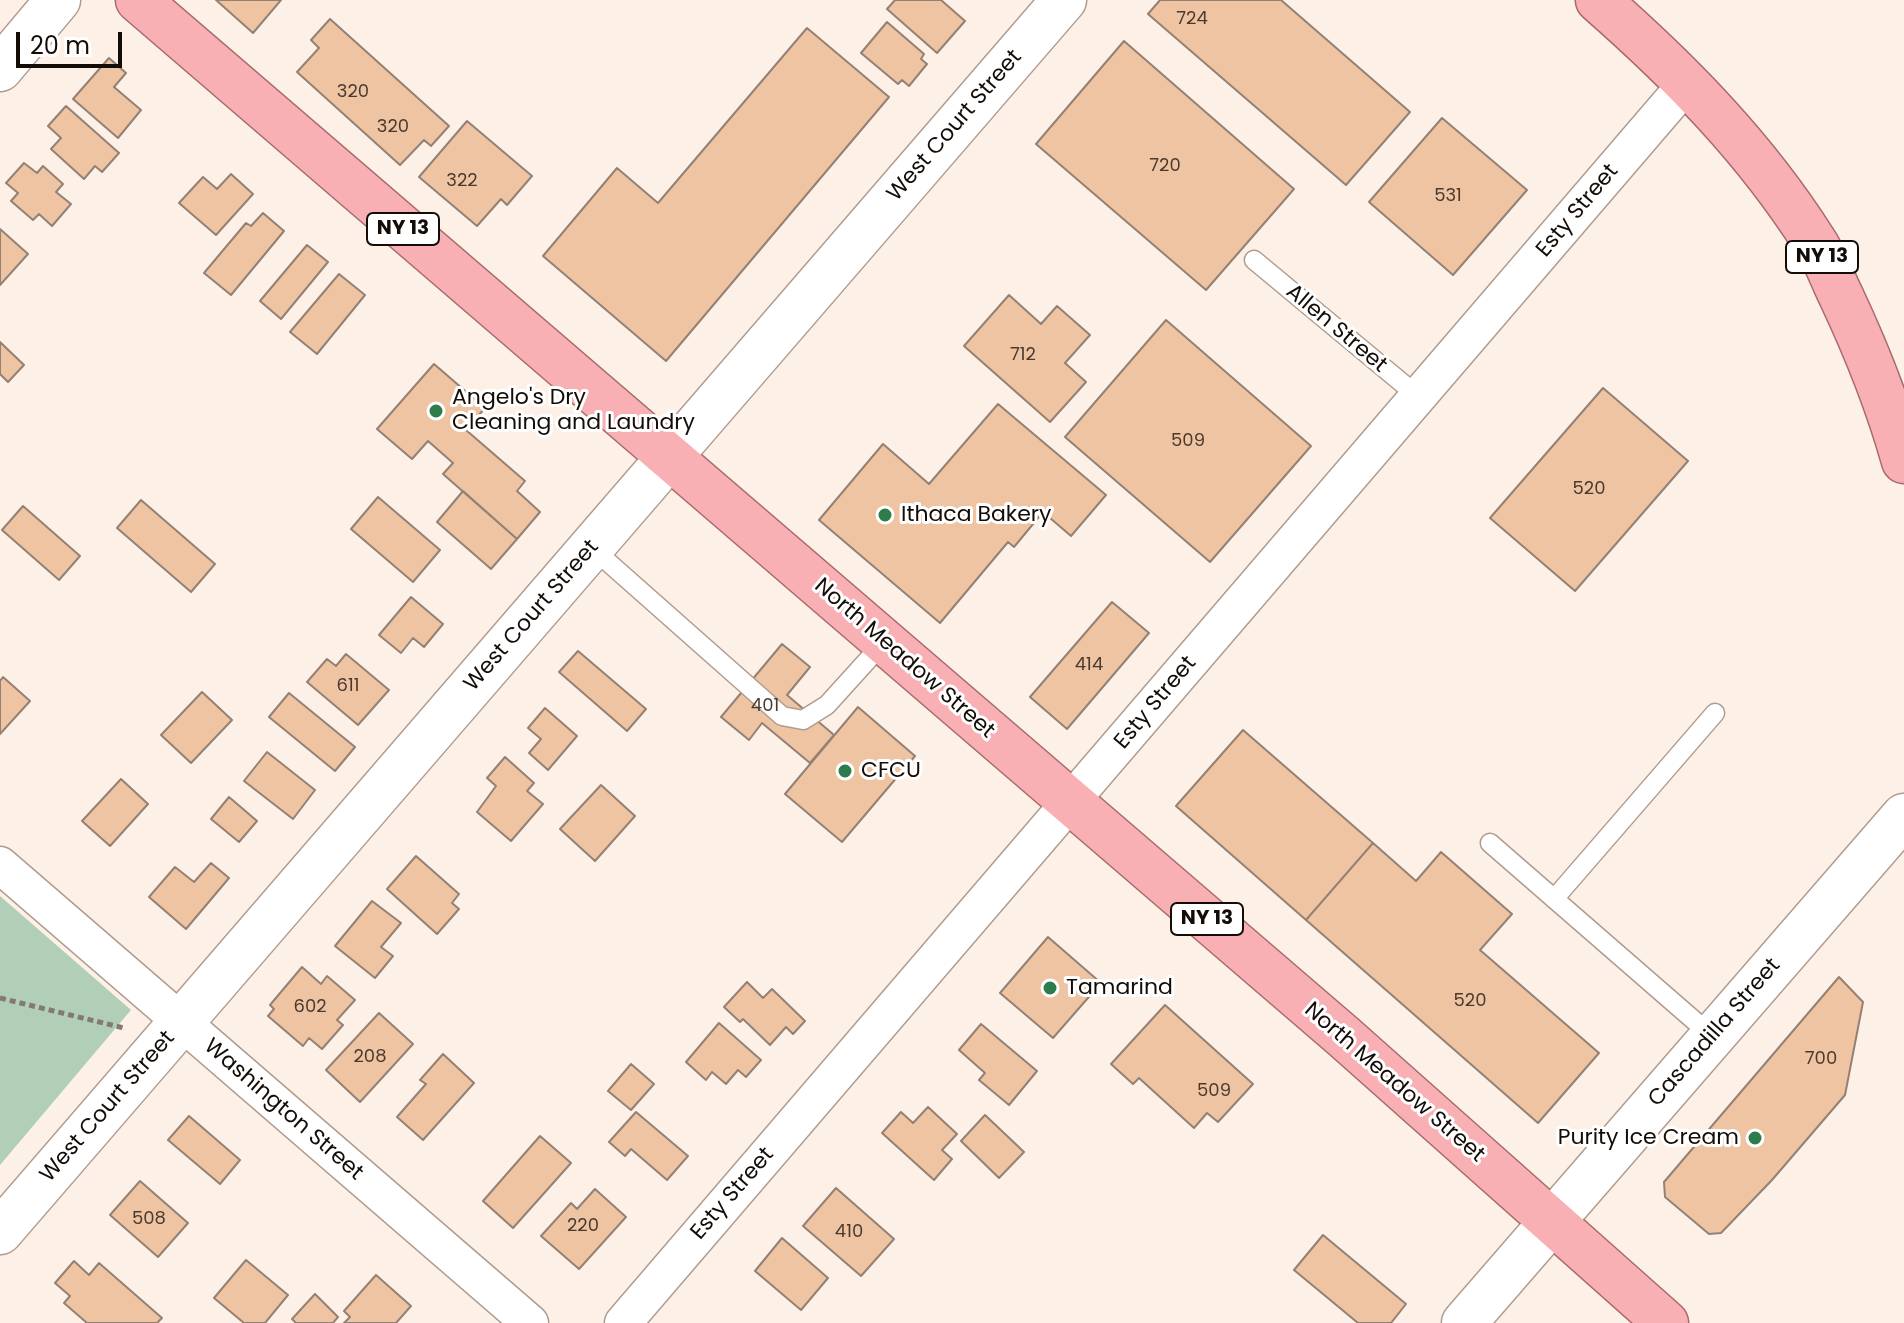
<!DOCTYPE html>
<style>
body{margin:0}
#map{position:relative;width:1904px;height:1323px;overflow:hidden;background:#fdf0e7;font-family:Poppins,sans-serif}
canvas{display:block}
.scale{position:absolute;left:16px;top:32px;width:106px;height:36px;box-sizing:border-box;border:4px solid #130c07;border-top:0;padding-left:10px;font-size:24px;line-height:28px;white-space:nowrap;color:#130c07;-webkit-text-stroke:6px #fff;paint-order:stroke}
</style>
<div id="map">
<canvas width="1904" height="1323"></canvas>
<div class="scale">20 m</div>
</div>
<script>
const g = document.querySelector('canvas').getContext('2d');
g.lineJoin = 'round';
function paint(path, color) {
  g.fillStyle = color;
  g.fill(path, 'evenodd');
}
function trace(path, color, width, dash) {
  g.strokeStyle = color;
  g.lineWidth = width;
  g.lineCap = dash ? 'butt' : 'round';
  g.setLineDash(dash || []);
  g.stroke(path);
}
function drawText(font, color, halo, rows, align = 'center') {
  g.font = font + ' Poppins,sans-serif';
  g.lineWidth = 6;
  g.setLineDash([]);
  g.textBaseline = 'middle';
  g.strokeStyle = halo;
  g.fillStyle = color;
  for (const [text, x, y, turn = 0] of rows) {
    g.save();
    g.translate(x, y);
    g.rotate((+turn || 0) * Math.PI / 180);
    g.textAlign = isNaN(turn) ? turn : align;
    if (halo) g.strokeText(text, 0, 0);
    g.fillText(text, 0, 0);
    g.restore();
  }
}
paint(new Path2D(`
 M0,896L131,1010L0,1165Z`), '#b0cfb6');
const building = new Path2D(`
 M216,0H281L253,33Z
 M895,0H941L965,21L937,53L887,9Z
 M1160,0H1281L1410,112L1346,185L1148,14Z
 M330,19L449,126L431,146L424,140L400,165L297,72L319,48L311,40Z
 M887,22L924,54L921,59L927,64L909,86L902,80L898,84L861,53Z
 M807,28L889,97L666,361L543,256L617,168L658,203Z
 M1124,41L1294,189L1206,290L1036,144Z
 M109,58L126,73L114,87L141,110L118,138L73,99Z
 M66,106L119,153L102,172L95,166L84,179L51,149L61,138L48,126Z
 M1442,118L1527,190L1453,275L1369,202Z
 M467,121L532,176L507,205L501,199L477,226L419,177Z
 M24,163L37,173L43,166L63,184L56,192L71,204L52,226L39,214L33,220L11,201L18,193L6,183Z
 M231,174L253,194L216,235L179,203L203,177L217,189Z
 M263,213L284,231L231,295L204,273L246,223L251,226Z
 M0,229L28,254L0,285Z
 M307,245L328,262L281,319L260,301Z
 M339,274L365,295L317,354L290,332Z
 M1009,295L1041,324L1057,306L1090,335L1065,363L1086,382L1050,422L964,346Z
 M1166,320L1311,446L1210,562L1065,437Z
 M0,342L24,365L8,382L0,374Z
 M434,364L485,408L466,430L525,481L517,491L540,512L517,539L443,474L453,463L428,441L412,459L377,429Z
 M1603,388L1688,461L1575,591L1490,518Z
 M998,404L1106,495L1071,536L1043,512L1014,547L1008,542L940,623L819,520L883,444L929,484Z
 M463,491L517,539L491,569L437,522Z
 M378,497L440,550L413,582L351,529Z
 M141,500L215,564L191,592L117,528Z
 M23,506L80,556L59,580L2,530Z
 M411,597L443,624L424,647L413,638L401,653L379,635Z
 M1112,602L1149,633L1067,729L1030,697Z
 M782,644L810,667L787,695L834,735L810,763L762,723L749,740L721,717Z
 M578,651L646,709L627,731L559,672Z
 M346,654L389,690L358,725L307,682L327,659L336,666Z
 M3,677L30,701L0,734V681Z
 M202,692L232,720L191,763L161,735Z
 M289,693L355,747L335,771L269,717Z
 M858,707L915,756L842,842L785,794Z
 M545,708L577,736L548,770L529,753L541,739L528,728Z
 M1243,730L1373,843L1306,920L1176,806Z
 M267,752L315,790L293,819L244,781Z
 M505,757L534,783L527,791L543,804L511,841L477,812L496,786L487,778Z
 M121,779L148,804L110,846L82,821Z
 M601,785L635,816L595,861L560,829Z
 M229,797L257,821L239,842L211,819Z
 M1373,843L1416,881L1441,852L1512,914L1480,950L1599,1053L1538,1123L1306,920Z
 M416,856L459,894L452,903L459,909L437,934L387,889Z
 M211,863L229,878L186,929L149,897L175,867L194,882Z
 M372,901L401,923L381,947L393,956L375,978L335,946Z
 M1048,937L1101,983L1053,1038L1000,993Z
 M302,967L321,984L327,976L355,1000L337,1020L343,1025L322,1049L309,1038L303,1046L268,1016L274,1009L270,1005Z
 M1839,977L1863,1002L1845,1095L1772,1180L1721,1233L1709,1234L1665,1197L1664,1182Z
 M747,982L763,998L772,989L805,1021L793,1034L786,1027L770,1045L743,1019L740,1022L724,1007Z
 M1165,1005L1253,1084L1218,1122L1207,1113L1194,1128L1139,1078L1133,1084L1111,1064Z
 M379,1013L413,1044L360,1102L326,1070Z
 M719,1023L761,1060L746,1077L738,1070L726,1084L712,1072L706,1080L686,1062Z
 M981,1024L1037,1071L1009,1105L979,1080L985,1073L959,1050Z
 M443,1054L474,1083L423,1140L397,1117L426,1084L420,1080Z
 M631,1064L654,1084L631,1110L608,1091Z
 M928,1107L957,1134L942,1150L952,1159L934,1180L882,1133L901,1112L913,1123Z
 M636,1112L688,1156L667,1180L631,1149L625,1156L609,1142Z
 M985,1115L1024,1152L999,1178L961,1141Z
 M189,1116L240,1160L220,1184L168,1140Z
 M540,1136L571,1163L513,1228L483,1201Z
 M140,1181L188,1223L158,1257L110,1215Z
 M836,1188L894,1239L861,1276L803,1226Z
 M595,1189L626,1217L579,1269L541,1236L571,1203L577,1209Z
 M1323,1235L1406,1304L1391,1323H1358L1294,1270Z
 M782,1238L828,1278L801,1310L755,1271Z
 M246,1260L288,1295L265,1323H244L214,1298Z
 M74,1261L89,1275L99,1263L162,1318L157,1323H87L64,1303L70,1296L55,1283Z
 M376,1275L411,1306L396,1323H344L350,1317L344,1311Z
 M315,1294L338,1317L333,1323H296L292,1319Z`);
paint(building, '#efc4a3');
trace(building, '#948174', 2);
const service = new Path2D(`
 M1254,260L1419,397
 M591,547L782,716L803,720L827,705L884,642
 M1490,843L1712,1036
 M1554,899L1715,713`);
const minor = new Path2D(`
 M0,865L530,1323
 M623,1323L1688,82`);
const tertiary = new Path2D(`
 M0,69L58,0
 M0,1232L1064,0
 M1464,1323L1904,816`);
const trunk = new Path2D(`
 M138,0L1343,1036L1666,1323
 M1598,0C1680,72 1755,148 1814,241C1825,257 1832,278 1841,296C1866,349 1888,404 1904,461`);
trace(service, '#b09c8e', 21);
trace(minor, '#b09c8e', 39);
trace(tertiary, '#b09c8e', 47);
trace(trunk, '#a76a6b', 47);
trace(new Path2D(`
 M0,998L124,1028`), '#847a73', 5, [6, 4]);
trace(service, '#fff', 18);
trace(minor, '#fff', 36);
trace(tertiary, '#fff', 44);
trace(trunk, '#f8b0b4', 44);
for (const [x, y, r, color] of [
 [436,411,8,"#2c7c4c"],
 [885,515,8,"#2c7c4c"],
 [845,771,8,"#2c7c4c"],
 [1050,988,8,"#2c7c4c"],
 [1755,1138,8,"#2c7c4c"]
]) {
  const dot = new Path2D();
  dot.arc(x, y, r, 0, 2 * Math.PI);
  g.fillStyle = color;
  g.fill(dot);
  trace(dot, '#fff', 3);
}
drawText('18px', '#4a3a2e', null, [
 ["724",1192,19],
 ["320",353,92],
 ["320",393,127],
 ["720",1165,166],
 ["322",462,181],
 ["531",1448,196],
 ["712",1023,355],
 ["509",1188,441],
 ["520",1589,489],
 ["414",1089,665],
 ["611",348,686],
 ["401",765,706],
 ["520",1470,1001],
 ["602",310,1007],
 ["208",370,1057],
 ["700",1821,1059],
 ["509",1214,1091],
 ["508",149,1219],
 ["220",583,1226],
 ["410",849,1232]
]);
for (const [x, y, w] of [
 [403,229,72],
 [1822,257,72],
 [1207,919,72]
]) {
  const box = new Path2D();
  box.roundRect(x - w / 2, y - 16, w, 32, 6);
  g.fillStyle = '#fff';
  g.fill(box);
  trace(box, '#130c07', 2);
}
drawText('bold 20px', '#130c07', null, [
 ["NY 13",403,229],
 ["NY 13",1822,257],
 ["NY 13",1207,919]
]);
drawText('22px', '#130c07', '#fff', [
 ["West Court Street",955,126,-49],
 ["Esty Street",1578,211,-50],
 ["Allen Street",1336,329,40],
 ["West Court Street",532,616,-49],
 ["North Meadow Street",904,659,41],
 ["Esty Street",1156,703,-50],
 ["Cascadilla Street",1715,1033,-49],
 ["North Meadow Street",1394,1083,41],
 ["West Court Street",108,1107,-49],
 ["Washington Street",283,1110,41],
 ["Esty Street",733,1194,-49]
]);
drawText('22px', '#130c07', '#fff', [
 ["Angelo's Dry",452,398],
 ["Cleaning and Laundry",452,423],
 ["Ithaca Bakery",901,515],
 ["CFCU",861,771],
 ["Tamarind",1066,988],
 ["Purity Ice Cream",1739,1138,"right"]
], 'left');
</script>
